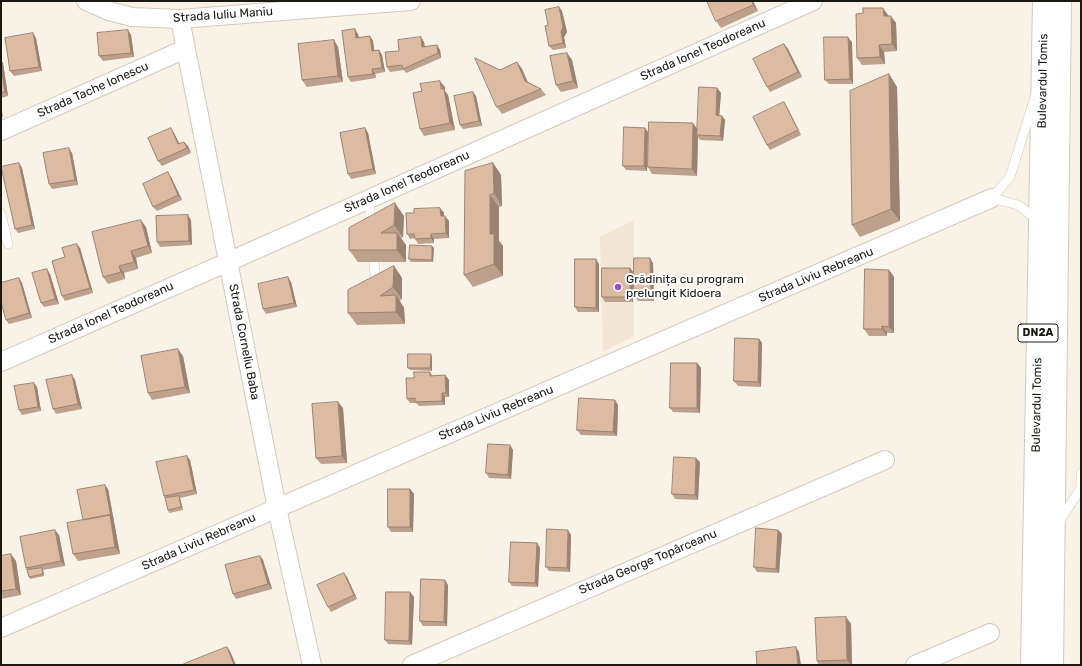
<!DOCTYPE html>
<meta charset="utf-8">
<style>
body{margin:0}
#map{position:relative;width:1082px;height:666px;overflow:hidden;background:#f9f2e6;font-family:Rubik,sans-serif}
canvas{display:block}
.frame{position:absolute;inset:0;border:2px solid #1a1813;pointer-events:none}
</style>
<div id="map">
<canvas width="1082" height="666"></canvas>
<div class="frame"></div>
</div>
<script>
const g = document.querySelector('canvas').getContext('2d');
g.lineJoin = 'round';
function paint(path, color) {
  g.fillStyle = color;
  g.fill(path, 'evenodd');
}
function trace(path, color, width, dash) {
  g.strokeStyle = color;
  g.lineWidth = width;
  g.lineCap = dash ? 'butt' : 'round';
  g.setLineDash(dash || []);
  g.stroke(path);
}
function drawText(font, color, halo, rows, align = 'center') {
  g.font = font + ' Rubik,sans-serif';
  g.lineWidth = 4;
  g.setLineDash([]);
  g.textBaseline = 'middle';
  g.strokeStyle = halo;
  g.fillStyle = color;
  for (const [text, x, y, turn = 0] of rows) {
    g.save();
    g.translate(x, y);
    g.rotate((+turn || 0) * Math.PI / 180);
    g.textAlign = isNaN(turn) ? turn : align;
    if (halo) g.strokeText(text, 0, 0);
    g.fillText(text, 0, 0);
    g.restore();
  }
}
paint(new Path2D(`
 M634,220V336L603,352L600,237Z`), '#f2e7d4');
const service = new Path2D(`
 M1035,97L1010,177L992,198L1018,205L1039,221
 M369,199L371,227
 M1,214L8,244
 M374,262L376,286
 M1059,522L1081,488V473`);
const minor = new Path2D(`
 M86,1L109,11L132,17L180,19L411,1
 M180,19L277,508L312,665
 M1,131L185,49
 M1,362L228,262L813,1
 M1,628L992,198
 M412,665L885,460
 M915,665L990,633`);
const primary = new Path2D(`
 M1032,665L1044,1
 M1052,665L1060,1`);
trace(service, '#d1cabe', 10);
trace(minor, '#d1cabe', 20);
trace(primary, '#d1cabe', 24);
trace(service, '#fff', 9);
trace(minor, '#fff', 18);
trace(primary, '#fff', 22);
paint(new Path2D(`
 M753,1L758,11L721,28L716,21Z
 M559,7L562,11L567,32L564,37L566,48L553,50L549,46L548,25Z
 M888,15V16L896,23L897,51L884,52L885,64L862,65L857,58Z
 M128,30L131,35L134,57L103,61L99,56Z
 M358,34L359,38L370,36L373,41L374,51L379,50L382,55L385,72L375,74L376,78L351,82L348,77Z
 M421,37L424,42L425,47L437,45L440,50L441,58L406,73L404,70L390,72L387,67Z
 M36,38L42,71L14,76L10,71Z
 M334,40L338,47L343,82L307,87L302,80Z
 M852,42L853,84H829L825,80Z
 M784,44L788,49L802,77L770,92L767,87Z
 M567,53L572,60L578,88L561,92L556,85Z
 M1,60L3,63L8,96L1,98Z
 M517,62L522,69L528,82L541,89L546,95L502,114L497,107L500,70Z
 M889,74L897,87L900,221L860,237L852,225Z
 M445,87V91L448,95L455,130L424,136L420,129Z
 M717,88L721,93L719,115L722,116L725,120L723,141L700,140L698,137L697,176L652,174L648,167L697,128Z
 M476,96L482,126L463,129L460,125Z
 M787,107L801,135L770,150L767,145Z
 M365,128L368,133L376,174L351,179L348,174Z
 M648,132L647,171L626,170L623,166Z
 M174,133L179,144L188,146L191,153L162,166L158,161Z
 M72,153L78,185L52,189L49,184Z
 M19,163L22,168L35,229L18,233L15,229Z
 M493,163L501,175L502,206L499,207V241L503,246V276L473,287L464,275Z
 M171,177L182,200L157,211L153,207Z
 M440,208L444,213V216L449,221V238L434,239V243L418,244L415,238L410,239L407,234L414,213Z
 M404,216L403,237L401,238L406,245V262H358L349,250Z
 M191,220L192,245L160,247L157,242Z
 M146,227L152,253L136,258L138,269L124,273L125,279L108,284L103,277Z
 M80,248L93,293L65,301L62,296L65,257Z
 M434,248L433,262H411L409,259Z
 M653,263L654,301H638L634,296Z
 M599,264V312H578L575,307Z
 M394,266L402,278V299L400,301L404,308L405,324L357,325L348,313Z
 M630,268L633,272V302H605L602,297Z
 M889,270L894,277V333H887V336H869L864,329Z
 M50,274L59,304L44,307L41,303Z
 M19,278L22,283L32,318L9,324L6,320Z
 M291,282L297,307L266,314L263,309Z
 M759,339L762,343L761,387L738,386L734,381Z
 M183,356L190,393L152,400L148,393Z
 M432,357V371L410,370L408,368Z
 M697,363L701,368L700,413L673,412L670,408Z
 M430,372L433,376L445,375L449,380V397H445V405L419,406L416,403H410L407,399L414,378Z
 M75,380L82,409L56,414L53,409Z
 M37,387L41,411L22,415L19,410Z
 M615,400L618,405L617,436L581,435L577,430Z
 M338,402L343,408L347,463L321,464L316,458Z
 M510,445L513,450L511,479L489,478L486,473Z
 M190,460L197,494L180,498L183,510L169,513L168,510L165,498L164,496Z
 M700,462L698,500L675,499L672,494Z
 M108,489L120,554L78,561L73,554L83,520Z
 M410,489L414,494L413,532H391L388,527Z
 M778,530L782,534L779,573L757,572L754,567Z
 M59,535L65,566L43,570L44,576L30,579L29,577L27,570L26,568Z
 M571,535L570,572L549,571L546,567Z
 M537,543L540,548L538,587L512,586L509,582Z
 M1,556L16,561L21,595L1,599Z
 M260,556L263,560L272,589L236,599L233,594Z
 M347,577L357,599L331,612L328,607Z
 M448,585L447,626H423L420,621Z
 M410,592L414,597L412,645L388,644L385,640Z
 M846,617L851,624L852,665H819L817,661Z`), '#bea18c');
paint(new Path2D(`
 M752,1H753L758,11L753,5Z
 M559,7L562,11L567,32L564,37L566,48L563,43L561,32Z
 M883,8L888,15V23L884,16Z
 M891,16L896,23L897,51L892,44Z
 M355,29L358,34L360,43L356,38Z
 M128,30L131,35L134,57L131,53Z
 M33,33L36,38L42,71L39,67Z
 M370,36L373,41L375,56L372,51Z
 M421,37L424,42L425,52L422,47Z
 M848,37L852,42L853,84L850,79Z
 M334,40L338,47L343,82L338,76Z
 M784,44L788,49L802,77L798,72Z
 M437,45L440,50L441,58L438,53Z
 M879,45L884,52L885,64L880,57Z
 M379,50L382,55L385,72L382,68Z
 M567,53L572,60L578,88L573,81Z
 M1,60L3,63L8,96L5,92L1,67Z
 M517,62L522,69L530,88L525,81Z
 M372,69L375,74L376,78L373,74Z
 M889,74L897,87L900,221L891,209Z
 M440,81L445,87V91L448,95L455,130L450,123Z
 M717,88L721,93L719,120L716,115Z
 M473,92L476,96L482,126L479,121Z
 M784,102L787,107L801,135L798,130Z
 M1,105L3,118L2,116L1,112Z
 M722,116L725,120L723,141L720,136Z
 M693,123L698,130L697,135L698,137L697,176L692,169Z
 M171,128L174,133L182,149L178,144Z
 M365,128L368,133L376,174L373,169Z
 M645,128L648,132L647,171L644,166Z
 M184,142L188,146L191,153L187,148Z
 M69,148L72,153L78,185L75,180Z
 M19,163L22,168L35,229L32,225Z
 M493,163L501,175L502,206L494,193Z
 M168,172L171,177L182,200L178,195Z
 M490,195L499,207V241L503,246V276L494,264L490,234Z
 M395,203L404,216L403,237L394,225Z
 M440,208L444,213V221L441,216Z
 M188,215L191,220L192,245L189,241Z
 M445,216L449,221V238L446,233Z
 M141,220L146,227L152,253L148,246Z
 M397,233L406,245V262L397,250Z
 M431,234L434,239V243L431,238Z
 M77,244L80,248L93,293L90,288Z
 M432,246L434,248L433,262L432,260Z
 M131,251L136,258L138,269L134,262Z
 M650,258L653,263L654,301L651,296Z
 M596,259L599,264V312L596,308Z
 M119,266L124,273L125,279L121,272Z
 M394,266L402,278V299L393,287Z
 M630,268L633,272V302L630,297Z
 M47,269L50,274L59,304L55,299Z
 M889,270L894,277V333L889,327Z
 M288,277L291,282L297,307L294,303Z
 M19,278L22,283L32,318L29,313Z
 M396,295L404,308L405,324L396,312Z
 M882,326L887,333V336L882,329Z
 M759,339L762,343L761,387L758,382Z
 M178,349L183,356L190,393L185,387Z
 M431,354L432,357V371L430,368Z
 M697,363L701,368L700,413L697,408Z
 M72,375L75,380L82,409L78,404Z
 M445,375L449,380V397L446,393Z
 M34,383L37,387L41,411L38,407Z
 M442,393L445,397V405L442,401Z
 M615,400L618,405L617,436L613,432Z
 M338,402L343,408L347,463L342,456Z
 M510,445L513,450L511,479L508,475Z
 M187,456L190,460L197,494L194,490Z
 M696,458L700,462L698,500L695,495Z
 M105,485L108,489L120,554L115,547L110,515Z
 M410,489L414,494L413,532L410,527Z
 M179,496L180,498L183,510L181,507Z
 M55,530L59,535L65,566L61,561Z
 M568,530L571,535L570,572L567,568Z
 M778,530L782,534L779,573L776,569Z
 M537,543L540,548L538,587L535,583Z
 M11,554L16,561L21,595L16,589Z
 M260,556L263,560L272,589L268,584Z
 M42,568L43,570L44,576L43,574Z
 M344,573L347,577L357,599L354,595Z
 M445,580L448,585L447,626L444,622Z
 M410,592L414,597L412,645L409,641Z
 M846,617L851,624L852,665H851L847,660Z
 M227,647L230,651L236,665H234Z
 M796,647L799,652L801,665H798Z`), '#9b8372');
const building = new Path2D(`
 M707,1H752L753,5L716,21Z
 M559,7L563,27L561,32L563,43L549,46L545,26L548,25L545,10Z
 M863,8H883L884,16H891L892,44L879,45L880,57L857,58L856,14L863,13Z
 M355,29L356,38L370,36L372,51L379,50L382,68L372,69L373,74L348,77L342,31Z
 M128,30L131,53L99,56L97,33Z
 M33,33L39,67L10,71L5,38Z
 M421,37L422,47L437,45L438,53L403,69L402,65L387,67L385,52L399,51L398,40Z
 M824,37H848L850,79L825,80Z
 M334,40L338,76L302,80L298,44Z
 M784,44L798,72L767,87L753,59Z
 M567,53L573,81L556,85L550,56Z
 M475,58L500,70L517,62L525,81L541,89L497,107Z
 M1,67L5,92H1Z
 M889,74L891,209L852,225L850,91Z
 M440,81L441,89H444L450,123L420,129L413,93L422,91L420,84Z
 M699,87L717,88L716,115L722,116L720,136L697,135Z
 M473,92L479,121L460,125L454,96Z
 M784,102L798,130L767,145L753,117Z
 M649,122L693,123L692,169L648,167Z
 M624,127L645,128L644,166H623Z
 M171,128L178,144L184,142L187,148L158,161L148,138Z
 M365,128L373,169L348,174L340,133Z
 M69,148L75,180L49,184L43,153Z
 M19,163L32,225L15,229L1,167Z
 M493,163L494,193L490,195V234H494V264L464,275L465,171Z
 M168,172L178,195L153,207L143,184Z
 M395,203L394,225L381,233H397V250H349V228Z
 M440,208L441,216H445L446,233L431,234V238L415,239L414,234H407L406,213H414V209Z
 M188,215L189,241L157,242L156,216Z
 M141,220L148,246L131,251L134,262L119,266L121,272L103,277L92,232Z
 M77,244L90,288L62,296L52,261L65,257L62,248Z
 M410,245L432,246V260L409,259Z
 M634,258H650L651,296H634Z
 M575,259H596V308L575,307Z
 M394,266L393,287L380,296L396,295V312L348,313V290Z
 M602,268H630V297H602Z
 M47,269L55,299L41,303L32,273Z
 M865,269L889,270V327L882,326V329H864Z
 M288,277L294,303L263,309L258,284Z
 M19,278L29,313L6,320L1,302V283Z
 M735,338L759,339L758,382L734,381Z
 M178,349L185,387L148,393L141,356Z
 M408,354H431L430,368H408Z
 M671,363H697V408H670Z
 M414,372H430V376L445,375L446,393H442V401L415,402V398L407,399L406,378H414Z
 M72,375L78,404L53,409L46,380Z
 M34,383L38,407L19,410L14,386Z
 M579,398L615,400L613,432L577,430Z
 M338,402L342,456L316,458L312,404Z
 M488,444L510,445L508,475L486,473Z
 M187,456L194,490L164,496L156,462Z
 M674,457L696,458L695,495L672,494Z
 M105,485L111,517L110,515L83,520L77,490Z
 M388,489H410V527H388Z
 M179,496L181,507L168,510L165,498Z
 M110,515L115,547L73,554L67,523Z
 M756,528L778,530L776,569L754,567Z
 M547,529L568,530L567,568L546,567Z
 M55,530L61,561L26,568L20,537Z
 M511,542L537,543L535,583L509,582Z
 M11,554L16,589L1,591V556Z
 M260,556L268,584L233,594L225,565Z
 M42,568L43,574L29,577L27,570Z
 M344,573L354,595L328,607L317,585Z
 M421,579L445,580L444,622L420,621Z
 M386,592H410L409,641L385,640Z
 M846,617L847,660L817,661L815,618Z
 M227,647L234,665H185L184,664Z
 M796,647L798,665H757L756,652Z`);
paint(building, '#ddbba3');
trace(building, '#9b8372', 1);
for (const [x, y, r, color] of [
 [618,287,4,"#9653c8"]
]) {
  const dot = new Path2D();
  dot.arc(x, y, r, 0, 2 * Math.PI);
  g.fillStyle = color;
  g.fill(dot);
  trace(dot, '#fff', 1.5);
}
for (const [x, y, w] of [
 [1038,333,40]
]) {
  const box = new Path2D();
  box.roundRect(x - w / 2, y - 9, w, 18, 3);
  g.fillStyle = '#fff';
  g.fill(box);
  trace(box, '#1a1813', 1);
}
drawText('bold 11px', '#1a1813', null, [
 ["DN2A",1038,333]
]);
drawText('12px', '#1a1813', '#fff', [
 ["Strada Iuliu Maniu",223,15,-4],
 ["Strada Ionel Teodoreanu",703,50,-24],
 ["Bulevardul Tomis",1043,81,-89],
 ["Strada Tache Ionescu",93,90,-24],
 ["Strada Ionel Teodoreanu",407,182,-24],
 ["Strada Liviu Rebreanu",816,275,-23],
 ["Strada Ionel Teodoreanu",111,313,-24],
 ["Strada Corneliu Baba",244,342,79],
 ["Bulevardul Tomis",1037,405,-89],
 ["Strada Liviu Rebreanu",496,413,-23],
 ["Strada Liviu Rebreanu",199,542,-24],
 ["Strada George Topârceanu",648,562,-23]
]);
drawText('12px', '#1a1813', '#fff', [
 ["Grădinița cu program",626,280],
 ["prelungit Kidoera",626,294]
], 'left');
</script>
